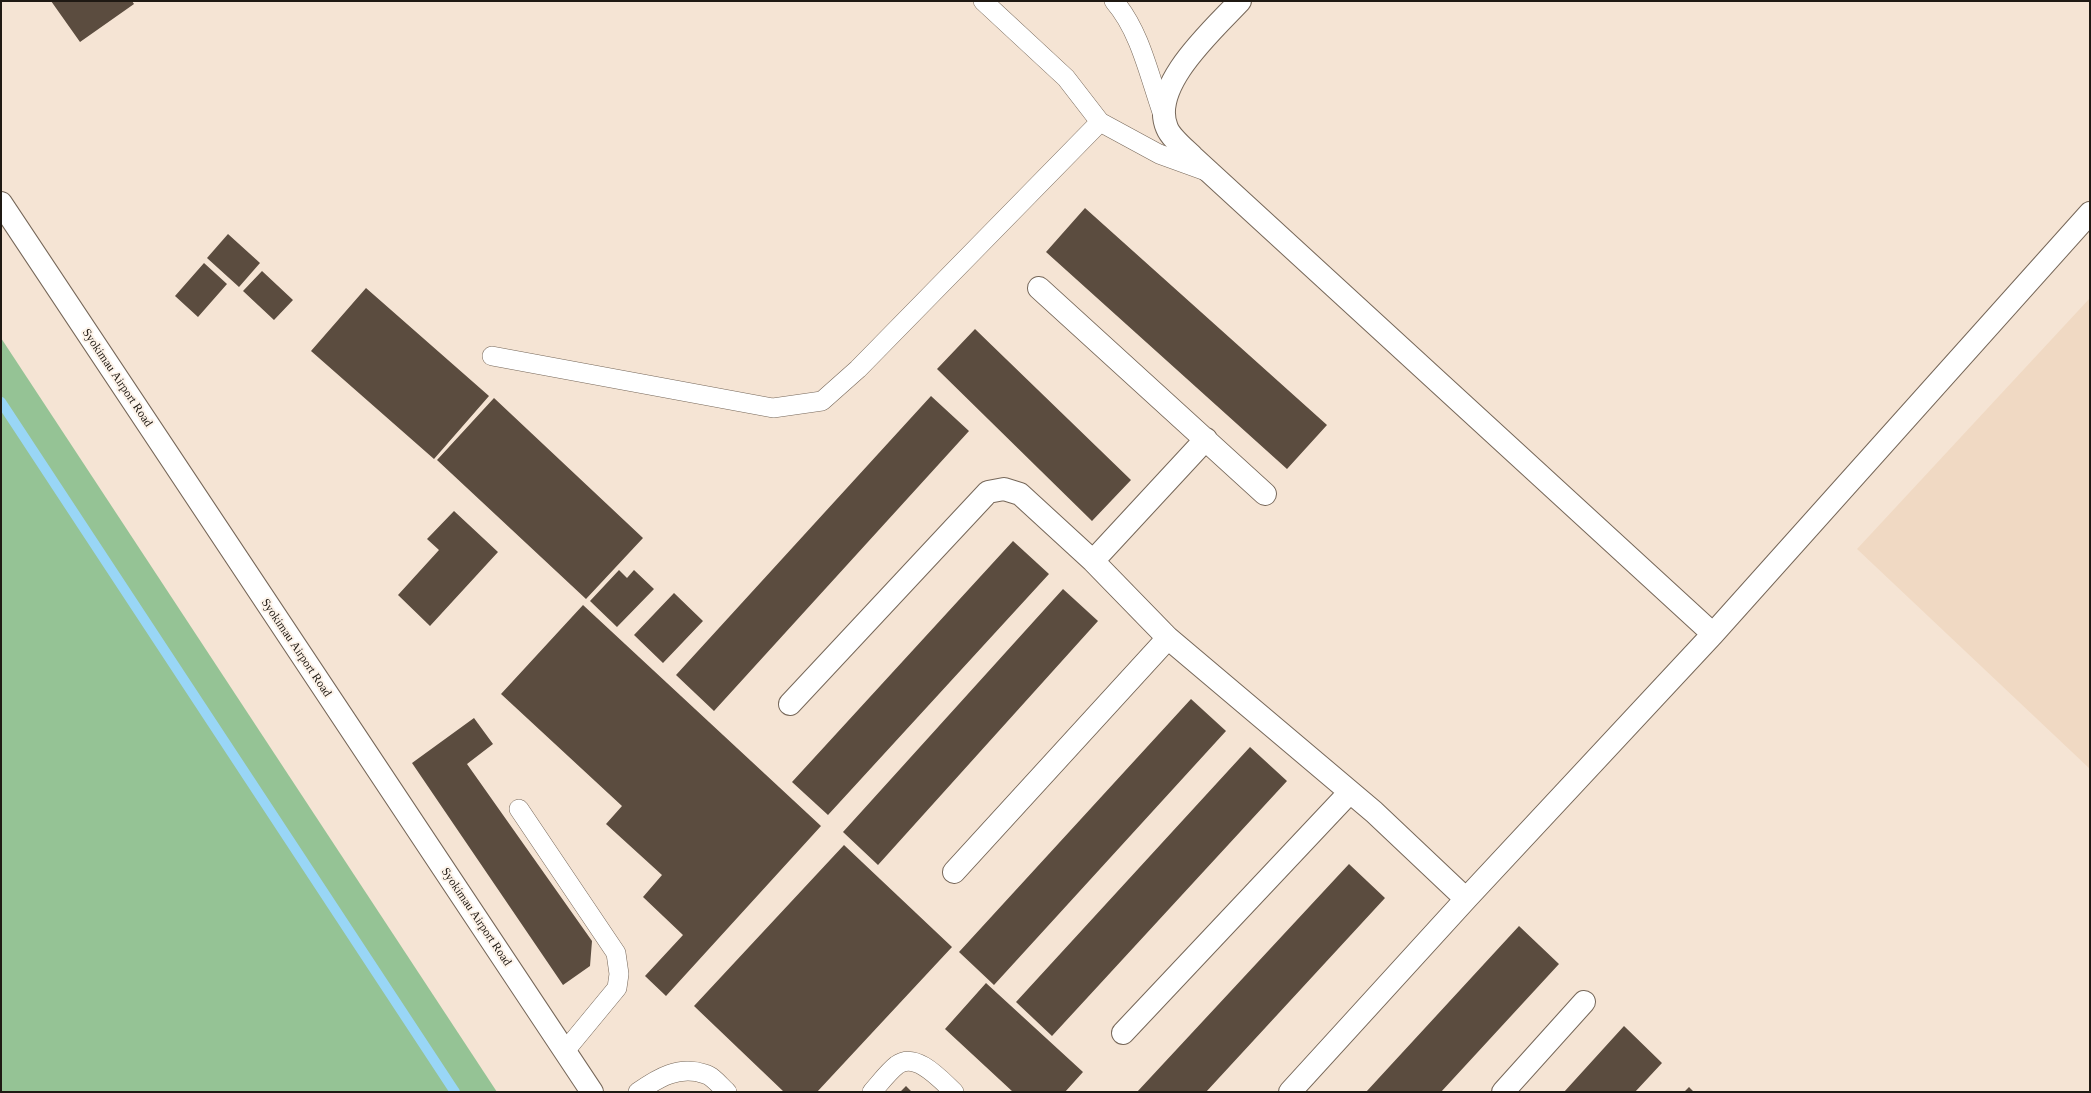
<!DOCTYPE html>
<style>
body{margin:0}
#map{position:relative;width:2091px;height:1093px;overflow:hidden;background:#f5e4d4;font-family:Georgia,serif}
canvas{display:block}
.frame{position:absolute;inset:0;border:2px solid #1f1913;pointer-events:none}
</style>
<div id="map">
<canvas width="2091" height="1093"></canvas>
<div class="frame"></div>
</div>
<script>
const g = document.querySelector('canvas').getContext('2d');
g.lineJoin = 'round';
function paint(path, color) {
  g.fillStyle = color;
  g.fill(path, 'evenodd');
}
function trace(path, color, width, dash) {
  g.strokeStyle = color;
  g.lineWidth = width;
  g.lineCap = dash ? 'butt' : 'round';
  g.setLineDash(dash || []);
  g.stroke(path);
}
function drawText(font, color, halo, rows, align = 'center') {
  g.font = font + ' Georgia,serif';
  g.lineWidth = 4;
  g.setLineDash([]);
  g.textBaseline = 'middle';
  g.strokeStyle = halo;
  g.fillStyle = color;
  for (const [text, x, y, turn = 0] of rows) {
    g.save();
    g.translate(x, y);
    g.rotate((+turn || 0) * Math.PI / 180);
    g.textAlign = isNaN(turn) ? turn : align;
    if (halo) g.strokeText(text, 0, 0);
    g.fillText(text, 0, 0);
    g.restore();
  }
}
paint(new Path2D(`
 M2090,298V769L1857,549Z`), '#f0d9c3');
paint(new Path2D(`
 M1,338L497,1092H1Z`), '#95c395');
trace(new Path2D(`
 M1,402L455,1092`), '#99d6f6', 10);
paint(new Path2D(`
 M51,1H132L134,4L80,42Z
 M1085,208L1327,425L1287,469L1046,252Z
 M228,234L260,263L239,287L207,258Z
 M204,263L227,284L198,317L175,296Z
 M262,271L293,300L274,320L243,291Z
 M366,288L489,396L434,459L311,351Z
 M975,329L1131,480L1092,521L937,369Z
 M931,396L969,431L714,711L676,675Z
 M494,398L643,538L586,599L437,460Z
 M454,511L498,552L430,626L398,595L439,550L427,539Z
 M1013,541L1049,574L828,815L792,782Z
 M619,570L627,578L634,570L654,589L617,627L590,601Z
 M1063,589L1098,621L878,865L843,832Z
 M674,593L703,621L663,663L634,635Z
 M583,605L821,826L666,996L645,976L683,935L643,897L662,875L606,824L622,806L501,694Z
 M1191,699L1226,731L994,985L959,952Z
 M474,718L493,744L467,764L592,941L590,966L563,985L412,763Z
 M1250,747L1287,781L1052,1036L1016,1002Z
 M844,845L952,947L817,1092H784L694,1006Z
 M1349,864L1385,898L1206,1092H1137Z
 M1519,926L1559,964L1441,1092H1366Z
 M986,983L1083,1072L1065,1092H1013L945,1029Z
 M1624,1026L1662,1063L1635,1092H1564Z
 M906,1086L912,1092H900Z
 M1689,1087L1694,1092H1684Z`), '#5b4c3f');
const service = new Path2D(`
 M983,1L1066,78L1100,122
 M1114,1C1140,31 1149,75 1162,112
 M492,356L773,408L822,401L858,369L1100,122L1159,154L1206,171
 M519,809L616,953L619,974L617,988L565,1051
 M638,1092C658,1078 679,1065 705,1074C713,1076 721,1087 727,1092
 M872,1092C880,1083 888,1072 897,1065C916,1051 941,1080 954,1092`);
const minor = new Path2D(`
 M1240,1C1214,29 1149,86 1167,128C1171,138 1185,149 1193,157L1713,634
 M1,203L592,1092
 M1039,288L1265,494
 M1093,561L1206,439
 M790,704L988,492L1004,489L1020,494L1093,561L1168,638L1374,812L1466,899
 M954,872L1168,638
 M1123,1033L1350,792
 M1290,1092L1466,899L1713,634L2090,213
 M1503,1092L1584,1002`);
trace(service, '#766759', 20);
trace(minor, '#766759', 24);
trace(service, '#fff', 19);
trace(minor, '#fff', 22);
drawText('12px', '#1f1913', '#fdf3e9', [
 ["Syokimau Airport Road",117,378,56],
 ["Syokimau Airport Road",296,648,56],
 ["Syokimau Airport Road",476,917,56]
]);
</script>
